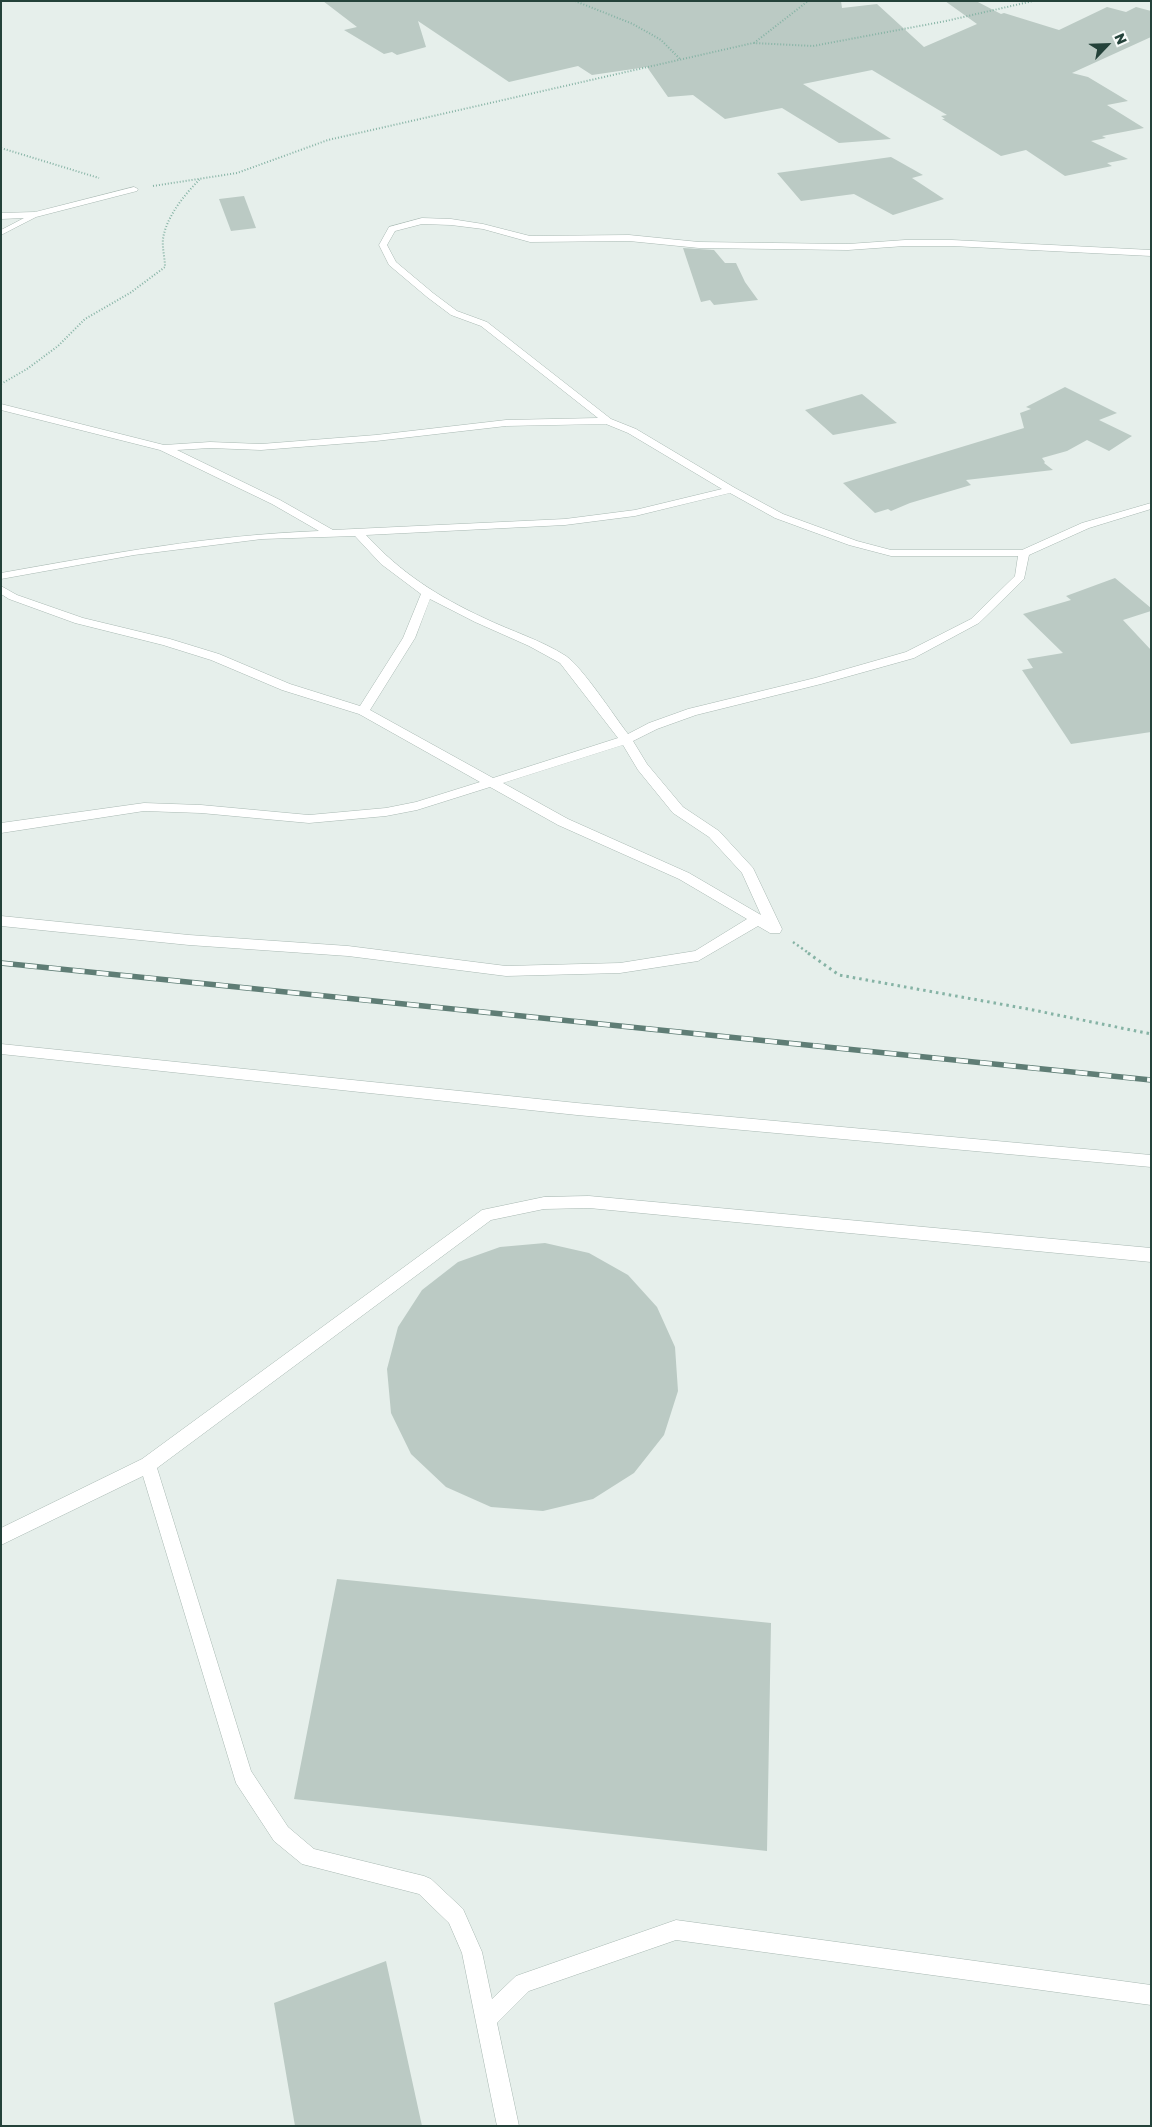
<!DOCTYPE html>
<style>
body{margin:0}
#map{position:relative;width:1152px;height:2127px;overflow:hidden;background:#e6efeb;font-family:"Golos Text",sans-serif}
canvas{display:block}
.frame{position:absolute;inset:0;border:2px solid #24423a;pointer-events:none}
.north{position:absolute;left:1082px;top:20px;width:50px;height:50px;-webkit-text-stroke:4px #f7fbf9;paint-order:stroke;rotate:66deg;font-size:14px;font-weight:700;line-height:20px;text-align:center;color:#24423a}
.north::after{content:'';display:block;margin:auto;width:18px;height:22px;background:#24423a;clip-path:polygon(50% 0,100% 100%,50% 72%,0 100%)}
</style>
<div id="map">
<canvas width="1152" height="2127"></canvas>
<div class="frame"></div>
<div class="north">N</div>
</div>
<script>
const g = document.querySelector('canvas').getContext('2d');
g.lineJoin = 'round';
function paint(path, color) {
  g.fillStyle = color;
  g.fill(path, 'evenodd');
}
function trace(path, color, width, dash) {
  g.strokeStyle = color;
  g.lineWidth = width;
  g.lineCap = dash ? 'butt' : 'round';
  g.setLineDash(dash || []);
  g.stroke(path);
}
paint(new Path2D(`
 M323,1H841L842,8L877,4L924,47L977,24L945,1H976L1001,14L1004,13L1059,30L1107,7L1126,12L1136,7L1151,11V37L1072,73L1088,77L1128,101L1107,105L1144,128L1102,136L1106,138L1091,141L1128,159L1107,163L1112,166L1065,176L1026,150L1001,156L942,119H945L941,116L947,115L872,70L803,84L891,139L839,143L782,108L725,119L693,95L668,97L647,67L592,75L578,66L509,82L418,21L426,47L397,55L392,52L384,54L344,30L357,27Z
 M891,157L923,175L912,178L944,199L893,215L854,194L801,201L777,173Z
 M244,196L256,228L231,231L219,199Z
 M683,248L714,250L725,263H736L745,282L758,300L714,305L710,300L701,302Z
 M1065,387L1117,413L1099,420L1132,436L1109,451L1087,440L1067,451L1042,458L1045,462L1044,463L1053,470L966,480L971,485L910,503L891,511L888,509L875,513L843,483L1024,428L1020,413L1031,409L1026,407Z
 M862,394L897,423L833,435L805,410Z
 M1115,578L1151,608V611L1123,620L1151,650V732L1071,744L1022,670L1033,668L1027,659L1063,653L1023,614L1071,600L1066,596Z
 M545,1243L589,1253L628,1275L657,1307L675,1347L678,1391L664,1435L634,1473L593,1499L543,1511L491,1507L446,1487L411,1454L391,1413L387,1369L398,1327L422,1290L458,1262L500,1247Z
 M337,1579L771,1623L767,1851L294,1799Z
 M386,1961L422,2126H295L274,2003Z`), '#bbcac4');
const lane = new Path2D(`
 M1,1044L577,1103L1151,1155V1167L577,1115L1,1054Z
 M589,1196L1151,1248V1262L589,1208L544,1209L491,1220L157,1468L251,1771L288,1827L314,1849L424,1876L431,1879L463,1909L482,1952L492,1999L516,1976L676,1920L1151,1985V2005L676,1940L529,1991L497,2023L519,2126H497L462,1953L449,1923L419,1894L302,1864L274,1841L236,1783L143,1476L1,1545V1528L142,1459L482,1210L544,1197Z`);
const street = new Path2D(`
 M134,187L138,189L137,191L36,217L1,235V230L24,218L1,219V213L35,212Z
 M422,218L451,219L483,224L530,236L629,235L699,242L848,244L905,240H952L1151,250V256L952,246H905L848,250L699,248L629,241L530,242L483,229L451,225L422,224L395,231L387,245L396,262L433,293L457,311L487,322L611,419L636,429L735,488L783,514L857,541L891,550H1022L1082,523L1151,503V509L1089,528L1029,555L1024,579L979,623L914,658L821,684L696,715L657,729L633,741L647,764L683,807L719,831L753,868L782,929L780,933H770L758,926L698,961L620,973L506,976L348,956L189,945L1,926V916L189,935L348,946L506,966L620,963L695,951L747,919L679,879L558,825L490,787L417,810L386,816L309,823L201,813L144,811L1,833V823L144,803L201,805L309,815L386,808L416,802L480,782L359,714L282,690L211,660L163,645L75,623L9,599L1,594V586L17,595L83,618L170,639L219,654L290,684L360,706L403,638L421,594L381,564L355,536L262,539L134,555L1,579V573C107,554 212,535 319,531L272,504L160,450L1,410V404L164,445L210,442L261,444L376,435L506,420L598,418L481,326L451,315L427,297L389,265L379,245L389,227ZM606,424L628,433L722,489L635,510L565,519L333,530L280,500L177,450L210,448L261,450L376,441L506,426ZM730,493L775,518L849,545L891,556H1018L1015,576L971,619L906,652L815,678L688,709L649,723L628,734C614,716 583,668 566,656C541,640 511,631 484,618C437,596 401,573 366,535L565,525L635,516ZM430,599L475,622L529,646L560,663L618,738L493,778L370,710L415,638ZM623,745L638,770L673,813L709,837L742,873L761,915L689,873L568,819L503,783Z`);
trace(lane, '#a8b8b2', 1);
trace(street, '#a8b8b2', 1);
trace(new Path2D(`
 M575,1L633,24L661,40L680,59
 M754,43L808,1
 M1,148L99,178
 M153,186L237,173L328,140L753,43L813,46L946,21L1033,1
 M1,384L27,369L58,346L85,319L130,293L165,267C165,258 162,248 163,239C166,217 185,194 200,179`), '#86b3a5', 2, [1, 2]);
trace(new Path2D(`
 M793,942L810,954`), '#86b3a5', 2.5, [2, 3]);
trace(new Path2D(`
 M808,953L839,975L1028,1009L1151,1034`), '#86b3a5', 3, [2.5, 4]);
paint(lane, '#fff');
paint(street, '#fff');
const rail = new Path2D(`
 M1,963L1151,1080`);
trace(rail, '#5f7d75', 5.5);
trace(rail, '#f7fbf9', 4, [12]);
</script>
